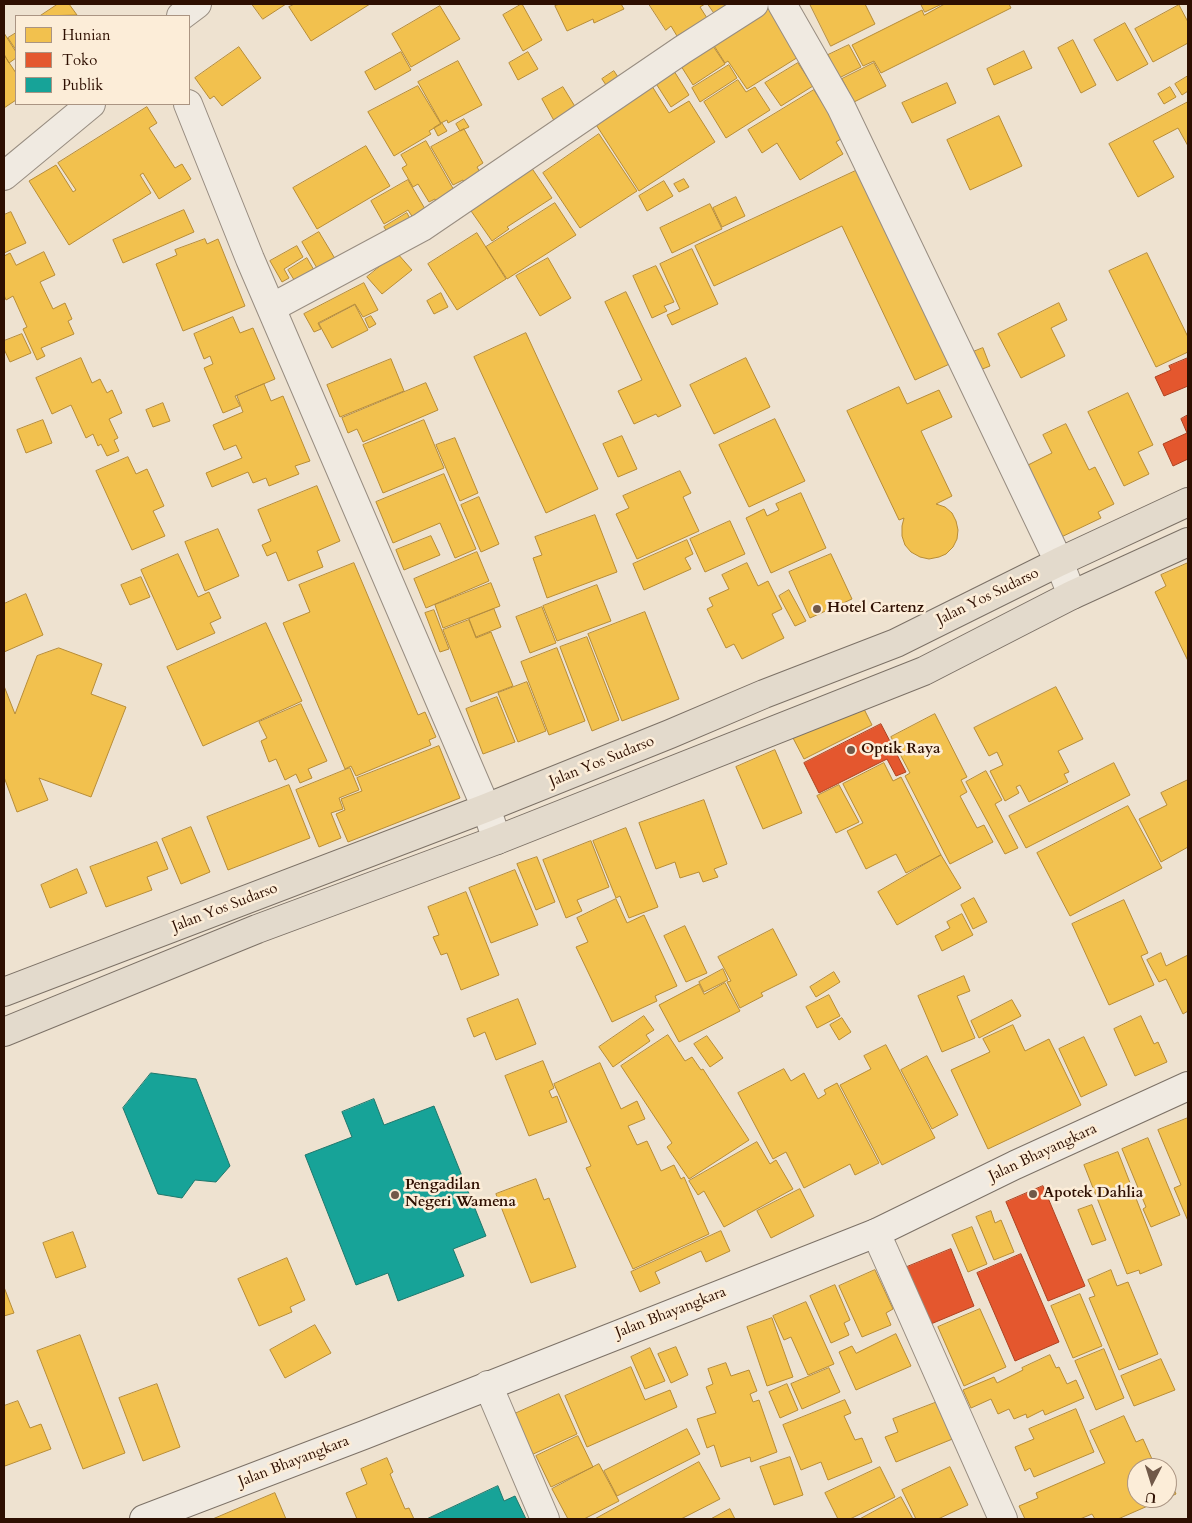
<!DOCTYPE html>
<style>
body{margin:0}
#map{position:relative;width:1192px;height:1523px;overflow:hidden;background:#eee2d0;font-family:Cardo,serif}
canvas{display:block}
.frame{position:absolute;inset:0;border:5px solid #2e0f01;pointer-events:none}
.legend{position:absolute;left:15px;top:15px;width:175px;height:90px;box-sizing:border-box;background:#fcedd8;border:1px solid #aa9482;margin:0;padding:6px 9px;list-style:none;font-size:15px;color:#2e0f01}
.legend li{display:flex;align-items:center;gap:10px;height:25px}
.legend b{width:25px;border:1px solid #aa9482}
.north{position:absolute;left:1127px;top:1458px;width:50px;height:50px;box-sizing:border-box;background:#fcedd8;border:1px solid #aa9482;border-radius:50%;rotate:185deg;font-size:14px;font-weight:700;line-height:20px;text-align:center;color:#2e0f01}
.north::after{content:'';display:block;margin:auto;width:18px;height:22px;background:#715949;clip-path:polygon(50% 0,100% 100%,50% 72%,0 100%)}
</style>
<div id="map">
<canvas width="1192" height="1523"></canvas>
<div class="frame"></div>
<ul class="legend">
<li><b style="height:14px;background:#f2c14e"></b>Hunian</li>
<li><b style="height:14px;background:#e4572e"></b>Toko</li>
<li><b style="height:14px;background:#17a398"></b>Publik</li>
</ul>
<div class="north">U</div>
</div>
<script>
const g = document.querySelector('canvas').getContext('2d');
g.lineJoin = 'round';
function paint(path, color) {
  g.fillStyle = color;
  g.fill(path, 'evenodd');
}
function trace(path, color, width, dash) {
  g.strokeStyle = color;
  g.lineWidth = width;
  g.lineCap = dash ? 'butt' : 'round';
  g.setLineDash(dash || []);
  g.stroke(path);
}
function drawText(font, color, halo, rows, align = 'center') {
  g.font = font + ' Cardo,serif';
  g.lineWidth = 5;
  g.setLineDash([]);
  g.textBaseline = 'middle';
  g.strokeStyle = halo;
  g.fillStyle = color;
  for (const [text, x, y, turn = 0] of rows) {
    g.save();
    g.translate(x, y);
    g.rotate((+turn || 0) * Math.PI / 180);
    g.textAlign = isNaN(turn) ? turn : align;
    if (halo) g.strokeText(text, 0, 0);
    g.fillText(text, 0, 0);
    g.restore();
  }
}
const homes = new Path2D(`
 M58,4H69L77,15L40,16Z
 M252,4H286L263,19Z
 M295,4H370L311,41L289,7Z
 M522,4L542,40L523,51L503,15Z
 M560,4H621L624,9L594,23L593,19L567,31L555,6Z
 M649,4H705L700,7L707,18L677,36L671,26L666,30Z
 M708,4H734L717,17Z
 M810,4H865L875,24L831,46Z
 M921,4H942L925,12Z
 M945,4H1009L1011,8L881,73L874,61L863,66L852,45L922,10L924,15Z
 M1179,5L1188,22V43L1153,62L1135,29Z
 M440,6L460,39L411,67L392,34Z
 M769,9L784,32L803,54L747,89L728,61L725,63L713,44Z
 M1125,23L1148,64L1117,81L1094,40Z
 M4,33L16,52V58L9,63L4,54Z
 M16,33V50L8,38Z
 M1073,40L1096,85L1081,93L1058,48Z
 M849,45L861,67L839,78L828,55Z
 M713,46L725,64L693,85L681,66Z
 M239,47L261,78L222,106L214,96L210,99L195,78Z
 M1024,51L1032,68L994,85L987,69Z
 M401,52L411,70L375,90L365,72Z
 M528,52L538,69L518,80L509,63Z
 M4,55L16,73V100L4,108Z
 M458,61L482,105L448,123L447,120L441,123L418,82Z
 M798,63L813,86L781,106L765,83Z
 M874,63L886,86L854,102L842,79Z
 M729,65L737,78L700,102L692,88Z
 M614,71L622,83L610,91L602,79Z
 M674,71L689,95L671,107L655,82Z
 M1188,76V91L1182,95L1175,84Z
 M738,80L746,92L755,87L770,110L726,138L704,102Z
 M650,83L669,113L689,101L715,142L639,191L593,120Z
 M947,83L956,103L912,123L902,103Z
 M418,86L441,124L429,131L431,134L394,156L368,112Z
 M563,87L579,113L557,126L542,99Z
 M1170,87L1176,97L1164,104L1158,94Z
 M814,90L844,137L836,142L843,154L800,180L777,143L762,153L748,130Z
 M1188,102V146L1178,128L1153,141L1174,177L1138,197L1109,144Z
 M147,107L157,123L149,128L175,168L182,164L191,179L159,199L143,173L140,175L151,193L69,245L29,181L56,165L73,192L76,190L58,163Z
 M999,116L1022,166L970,190L947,140Z
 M464,119L469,127L460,131L456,124Z
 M442,123L447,131L438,136L434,128Z
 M464,129L483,163L477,167L482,176L466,185L463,180L453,185L431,147Z
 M599,134L637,191L580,228L543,173Z
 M426,141L455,192L437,202L435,199L429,202L418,184L413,187L402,168L407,165L401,155Z
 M366,146L390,186L317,229L293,188Z
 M531,167L552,198L507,227L509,229L492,241L469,208Z
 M864,167L956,361L915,380L842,226L714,286L695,246Z
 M684,179L689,187L679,192L674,184Z
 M408,180L428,214L415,221L408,210L384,224L371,201Z
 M664,181L673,196L647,211L639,196Z
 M736,197L745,216L722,227L713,208Z
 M555,203L576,235L507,279L486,247Z
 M710,204L722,229L672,253L660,228Z
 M184,210L194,232L123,263L113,240Z
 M11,212L26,243L4,253V215Z
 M407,213L413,224L390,237L384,227Z
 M319,232L340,267L322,277L302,242Z
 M477,233L506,279L457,310L428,264Z
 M205,239L207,244L218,239L245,306L183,331L156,264L177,255L175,250Z
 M297,246L303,257L284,269L289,278L282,282L270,261Z
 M692,249L718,304L672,325L667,315L680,309L660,264Z
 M44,252L55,275L40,282L53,309L65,303L72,319L68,321L74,334L41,348L45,356L37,360L23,329L27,327L13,296L6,300L4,295V256L10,253L16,265Z
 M397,253L412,270L382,294L367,277Z
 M1147,253L1188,337V352L1156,367L1109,271Z
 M307,258L318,277L299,288L288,270Z
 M548,258L571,298L540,316L516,276Z
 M656,266L674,302L664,306L667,311L652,318L633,276Z
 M364,283L378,310L363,317L355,304L318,323L321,329L314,332L304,314Z
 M626,292L681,406L658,417L656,414L634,424L618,391L642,380L605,302Z
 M441,293L448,307L434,314L427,301Z
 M1059,303L1067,320L1051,328L1065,356L1021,378L998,334Z
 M355,305L368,330L332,348L319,324Z
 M371,316L376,324L369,328L365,319Z
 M233,317L240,333L253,328L275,379L235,396L240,406L223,413L204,368L213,364L210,356L204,359L194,334Z
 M526,333L598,489L546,513L474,357Z
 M22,334L31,353L10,362L4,349V341Z
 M983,348L990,366L980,370L973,352Z
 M81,358L92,383L100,379L107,393L112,390L122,413L109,419L118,438L114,440L119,451L107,456L101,444L98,446L93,434L86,438L71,405L52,414L36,378Z
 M746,358L770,407L714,434L690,385Z
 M391,359L404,391L340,417L327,385Z
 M426,383L438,410L363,442L357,429L348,433L342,418Z
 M264,384L271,401L283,396L310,461L295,466L299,474L269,486L266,478L253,483L248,472L212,487L206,473L242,458L236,445L224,450L213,425L243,412L237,396Z
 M899,387L907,404L939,390L952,417L921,431L952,496L936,504L945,507L952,513L956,521L958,530L957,539L953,547L946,554L939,557L929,559L920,557L911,552L905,545L902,536V526L904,518L899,520L847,411Z
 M1128,393L1153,445L1138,452L1149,474L1124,486L1088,412Z
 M163,403L170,421L153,427L146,410Z
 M775,419L805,481L749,507L719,445Z
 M43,420L52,443L26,453L17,430Z
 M424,420L444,468L383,493L363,445Z
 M1066,424L1089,470L1095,467L1114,504L1098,512L1101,518L1055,540L1032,493L1040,489L1028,465L1052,453L1043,435Z
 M622,436L637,469L618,477L603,444Z
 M455,438L478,493L460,501L436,445Z
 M128,457L136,474L147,469L164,506L153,511L165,536L132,550L96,471Z
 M680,471L691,493L683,497L699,531L637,559L616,514L629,508L623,496Z
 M444,474L476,549L455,558L440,523L393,543L376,502Z
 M317,486L340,541L317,551L323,567L288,581L276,552L267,556L262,545L271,541L258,510Z
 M801,493L826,548L771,573L746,518L764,509L767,516L779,510L776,504Z
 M479,497L499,544L481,552L461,505Z
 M595,515L617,572L547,598L533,558L542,555L535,537Z
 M730,521L745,554L705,572L690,539Z
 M218,529L239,576L205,591L185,542Z
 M431,536L440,555L404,570L396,550Z
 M687,540L693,554L685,558L691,569L644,590L633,564Z
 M477,552L489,581L426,608L414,579Z
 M178,554L198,597L209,592L221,618L210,623L215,633L177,650L141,570Z
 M831,554L852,599L810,618L789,572Z
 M354,563L418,715L425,712L436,737L429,740L431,745L356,776L351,766L345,769L283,623L310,612L299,585Z
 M747,563L758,586L768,581L782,609L772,614L784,638L742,659L734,644L726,648L707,609L713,606L709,598L729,589L722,575Z
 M1188,563V661L1155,592L1166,586L1161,575Z
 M141,577L150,597L130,605L121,585Z
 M491,583L500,606L443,628L435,605Z
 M597,585L611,621L557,641L543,606Z
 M789,590L806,621L795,626L779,596Z
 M26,594L43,635L4,652V604Z
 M542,607L556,643L530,653L516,617Z
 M494,609L501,627L476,637L469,619Z
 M434,610L449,649L440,652L425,613Z
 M645,612L679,699L622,721L588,634Z
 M469,620L476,638L491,632L513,686L471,702L443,630Z
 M266,623L302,701L203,746L167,667Z
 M587,637L619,720L592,731L560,647Z
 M59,648L102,664L91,694L126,707L91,797L39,778L48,800L17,812L4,777V686L15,714L37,656Z
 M557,648L585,721L549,735L521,662Z
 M527,682L546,731L518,742L498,693Z
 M1056,687L1083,739L1058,751L1069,772L1064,774L1068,782L1029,802L1020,785L1016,787L1019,793L1005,801L990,771L1003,765L997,752L989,756L974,728Z
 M497,697L515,742L483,754L466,709Z
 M861,703L872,725L804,759L793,738Z
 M301,704L327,761L308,769L312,778L300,783L296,774L285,780L276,759L269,762L261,741L267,738L259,722Z
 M935,714L967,777L961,780L967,792L960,796L977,828L984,825L993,842L950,864L905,776L910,773L891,737Z
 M439,746L460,798L348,842L336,814L345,810L341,799L362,791L357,778Z
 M775,750L802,813L763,829L736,767Z
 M884,763L893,781L901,777L941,855L906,873L896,854L866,869L847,831L863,823L843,784Z
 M1114,763L1130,795L1026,848L1009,816Z
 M350,768L359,790L339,798L343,809L331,813L341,838L319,847L296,790Z
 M986,771L1002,800L995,804L1018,848L1005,854L966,782Z
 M1188,780V847L1161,862L1139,819L1167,805L1161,793Z
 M289,785L310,838L228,870L207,817Z
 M839,785L859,822L836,833L817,796Z
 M704,800L727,864L714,869L718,877L703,882L699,872L680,878L675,862L656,869L639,823Z
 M1128,806L1162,868L1070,916L1037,853Z
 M191,827L210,872L181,884L162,839Z
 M626,828L658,907L629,918L620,896L616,898L593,841Z
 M591,841L609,887L577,900L582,911L566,918L543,860Z
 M157,842L168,869L147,877L152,890L106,907L90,867Z
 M941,855L961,888L897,925L878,892Z
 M537,857L555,902L536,910L517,864Z
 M77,869L87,893L50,908L41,885Z
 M515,870L538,925L491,943L469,888Z
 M466,892L499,975L461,990L447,953L441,955L433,937L439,935L428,907Z
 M974,898L987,922L973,929L961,905Z
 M616,899L627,923L644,915L677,986L655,996L657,1001L612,1022L576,947L588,942L577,918Z
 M1124,900L1148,953L1141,956L1154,985L1109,1005L1072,924Z
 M962,914L973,935L942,951L935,936L950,928L947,922Z
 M685,926L707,973L686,982L664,936Z
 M773,929L797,975L761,993L763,996L740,1008L727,982L731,981L718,957Z
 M1161,953L1166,966L1188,955V1011L1183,1014L1166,979L1159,982L1147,960Z
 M723,969L728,980L704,992L699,982Z
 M834,972L840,982L816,997L810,987Z
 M964,976L970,991L957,996L975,1038L942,1052L918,996Z
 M725,983L740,1011L679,1042L659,1005L699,984L704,994Z
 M829,995L840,1016L817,1028L806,1007Z
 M518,999L536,1044L496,1060L485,1032L474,1037L467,1019Z
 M1012,1000L1021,1016L979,1038L971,1021Z
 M644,1016L654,1030L646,1035L650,1041L613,1067L599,1047Z
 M1141,1016L1154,1044L1158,1042L1167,1062L1135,1076L1114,1029Z
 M842,1018L851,1032L839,1040L830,1025Z
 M1013,1025L1025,1051L1049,1039L1081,1105L988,1149L951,1070L990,1052L983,1039Z
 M668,1035L685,1061L692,1057L701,1070L703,1069L749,1140L689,1179L667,1147L672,1143L621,1066Z
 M707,1036L723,1058L710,1067L694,1044Z
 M1084,1037L1107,1085L1081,1097L1059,1049Z
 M886,1045L935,1138L882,1165L840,1085L871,1069L864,1056Z
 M927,1056L958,1115L932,1129L901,1070Z
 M543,1061L554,1088L549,1091L552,1098L557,1096L567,1122L529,1136L505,1076Z
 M600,1063L621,1109L637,1101L645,1119L628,1126L637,1145L647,1141L661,1171L674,1165L681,1179L684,1177L709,1234L633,1269L586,1168L591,1166L554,1084Z
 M784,1069L791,1081L804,1073L818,1099L826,1094L824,1090L837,1083L879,1163L855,1175L850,1164L804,1188L786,1152L773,1159L738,1093Z
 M1188,1118V1221L1174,1188L1181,1185L1158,1130Z
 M1148,1138L1180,1215L1151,1227L1143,1209L1146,1207L1122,1149Z
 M757,1142L770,1164L776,1160L793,1189L724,1227L704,1191L698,1195L689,1181Z
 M1118,1152L1162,1265L1140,1274L1139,1270L1127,1274L1084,1165Z
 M536,1179L544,1200L549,1198L576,1267L531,1283L496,1194Z
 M800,1189L814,1216L771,1238L757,1211Z
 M1092,1205L1106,1240L1092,1245L1078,1210Z
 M991,1211L995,1223L1001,1220L1014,1252L994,1260L976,1217Z
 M972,1227L987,1264L968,1272L952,1235Z
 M721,1231L730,1251L706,1262L701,1251L655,1272L660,1283L640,1292L631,1272Z
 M73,1232L86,1267L56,1278L43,1243Z
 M287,1258L305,1300L290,1307L292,1312L259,1326L238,1279Z
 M875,1270L893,1309L886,1313L891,1325L862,1337L839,1286Z
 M1111,1270L1117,1286L1128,1282L1158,1354L1119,1370L1089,1298L1095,1296L1088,1280Z
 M835,1285L850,1320L844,1323L849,1335L831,1343L810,1296Z
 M4,1287L14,1313L4,1316Z
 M1080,1294L1102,1346L1073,1358L1051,1306Z
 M806,1302L834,1364L808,1375L791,1337L784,1340L773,1316Z
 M980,1309L1006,1367L964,1386L938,1327Z
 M772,1318L793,1377L767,1386L747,1327Z
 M315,1325L331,1353L285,1378L270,1350Z
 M896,1334L911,1366L856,1390L839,1352L852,1346L856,1353Z
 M80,1335L125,1453L83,1469L37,1351Z
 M676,1347L688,1375L671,1383L658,1354Z
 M650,1348L665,1381L645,1389L631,1357Z
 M1104,1349L1124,1398L1096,1410L1075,1361Z
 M1050,1355L1056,1368L1059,1367L1067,1384L1076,1380L1084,1398L1045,1415L1043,1410L1027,1418L1026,1414L1014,1419L1009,1409L998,1414L991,1399L971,1408L963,1390L994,1377L997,1383L1023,1370L1022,1368Z
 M1161,1359L1175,1390L1134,1406L1121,1376Z
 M726,1363L731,1376L749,1370L757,1391L750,1394L753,1402L759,1400L777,1452L751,1462L750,1457L721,1467L714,1445L707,1448L697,1419L716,1413L706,1387L713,1384L708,1369Z
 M631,1367L645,1400L670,1390L677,1407L587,1447L565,1396Z
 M829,1368L840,1392L802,1409L791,1384Z
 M157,1384L180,1447L143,1461L119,1398Z
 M787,1384L798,1410L780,1418L769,1392Z
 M559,1394L577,1434L529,1456L510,1416Z
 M845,1400L851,1413L844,1416L855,1440L862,1438L872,1462L828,1480L821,1462L801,1470L783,1425Z
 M18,1401L30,1428L41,1424L51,1449L5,1466L4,1463V1406Z
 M940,1401L955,1438L896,1462L885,1437L898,1432L893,1419Z
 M1076,1409L1094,1452L1034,1477L1030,1468L1025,1471L1015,1447L1034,1439L1029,1429Z
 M1124,1416L1136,1442L1143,1439L1156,1468H1137V1498H1166L1118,1519H1095L1092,1514L1080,1519H1025L1019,1506L1038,1498L1036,1493L1105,1463L1090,1431Z
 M687,1429L700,1454L617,1496L604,1471Z
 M578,1436L593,1467L551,1487L536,1456Z
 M790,1457L803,1495L774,1505L760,1467Z
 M387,1458L393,1472L390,1474L405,1509L409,1508L414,1519H357L346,1493L367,1484L361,1469Z
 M699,1462L720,1499L681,1519H595Z
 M599,1464L619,1501L584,1519H568L552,1489Z
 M880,1467L895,1497L850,1519H838L825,1493Z
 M950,1467L968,1505L938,1519H916L902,1490Z
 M1169,1478L1176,1494L1167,1498V1479Z
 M275,1493L286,1519H213Z
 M901,1497L913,1519H860Z
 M730,1509L735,1519H711Z`);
paint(homes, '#f2c14e');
trace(homes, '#b78c37', 1);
const shops = new Path2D(`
 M1188,358V386L1164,396L1155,377L1171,370L1169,366Z
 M1188,415V459L1173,466L1163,444L1187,433L1181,419Z
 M881,724L906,772L896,776L887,759L819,793L804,763Z
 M1043,1186L1085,1286L1048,1301L1006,1202Z
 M951,1249L974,1306L926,1326L902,1269Z
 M1021,1254L1059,1342L1015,1361L977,1273Z`);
paint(shops, '#e4572e');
trace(shops, '#ad4120', 1);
const public = new Path2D(`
 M151,1073L196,1079L230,1166L216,1182L195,1180L182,1198L158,1194L123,1108Z
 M374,1099L384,1125L434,1106L486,1236L453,1249L464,1276L398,1301L388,1273L356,1285L305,1155L352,1137L342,1112Z
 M498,1486L504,1501L515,1496L526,1519H427Z`);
paint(public, '#17a398');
trace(public, '#1e776b', 1);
const street = new Path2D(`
 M782,4L841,107L1059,562L1072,595
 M181,16L197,4
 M188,104L250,259L486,808L497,840
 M4,176L91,104
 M271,308L422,227L682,50L754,4
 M876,1233L1003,1519
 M488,1385L545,1519`);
const secondary = new Path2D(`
 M144,1519L364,1435L876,1233L1015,1165L1188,1086`);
const highway = new Path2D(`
 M4,992L486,808L670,734L764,694L896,643L1059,562L1188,502
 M4,1032L257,929L497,840L924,671L1072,595L1188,542`);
trace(street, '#988d81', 30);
trace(secondary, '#7c7166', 30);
trace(highway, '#7c7166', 30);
trace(street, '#f0eae1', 28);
trace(secondary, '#f0eae1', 28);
trace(highway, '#e3dacc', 28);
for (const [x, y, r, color] of [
 [817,609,5,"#715949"],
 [851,750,5,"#715949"],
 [1033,1194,5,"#715949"],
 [395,1195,5,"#715949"]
]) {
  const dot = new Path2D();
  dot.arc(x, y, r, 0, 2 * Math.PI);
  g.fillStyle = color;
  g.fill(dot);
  trace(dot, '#fcedd8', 2);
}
drawText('15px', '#2e0f01', '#fcedd8', [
 ["Jalan Yos Sudarso",988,597,-26],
 ["Jalan Yos Sudarso",602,762,-22],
 ["Jalan Yos Sudarso",225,908,-21],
 ["Jalan Bhayangkara",1043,1153,-25],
 ["Jalan Bhayangkara",671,1313,-21],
 ["Jalan Bhayangkara",294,1462,-21]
]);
drawText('bold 15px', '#2e0f01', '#fcedd8', [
 ["Hotel Cartenz",827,609],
 ["Optik Raya",861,750],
 ["Pengadilan",405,1186],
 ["Negeri Wamena",405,1203],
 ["Apotek Dahlia",1043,1194]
], 'left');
</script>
